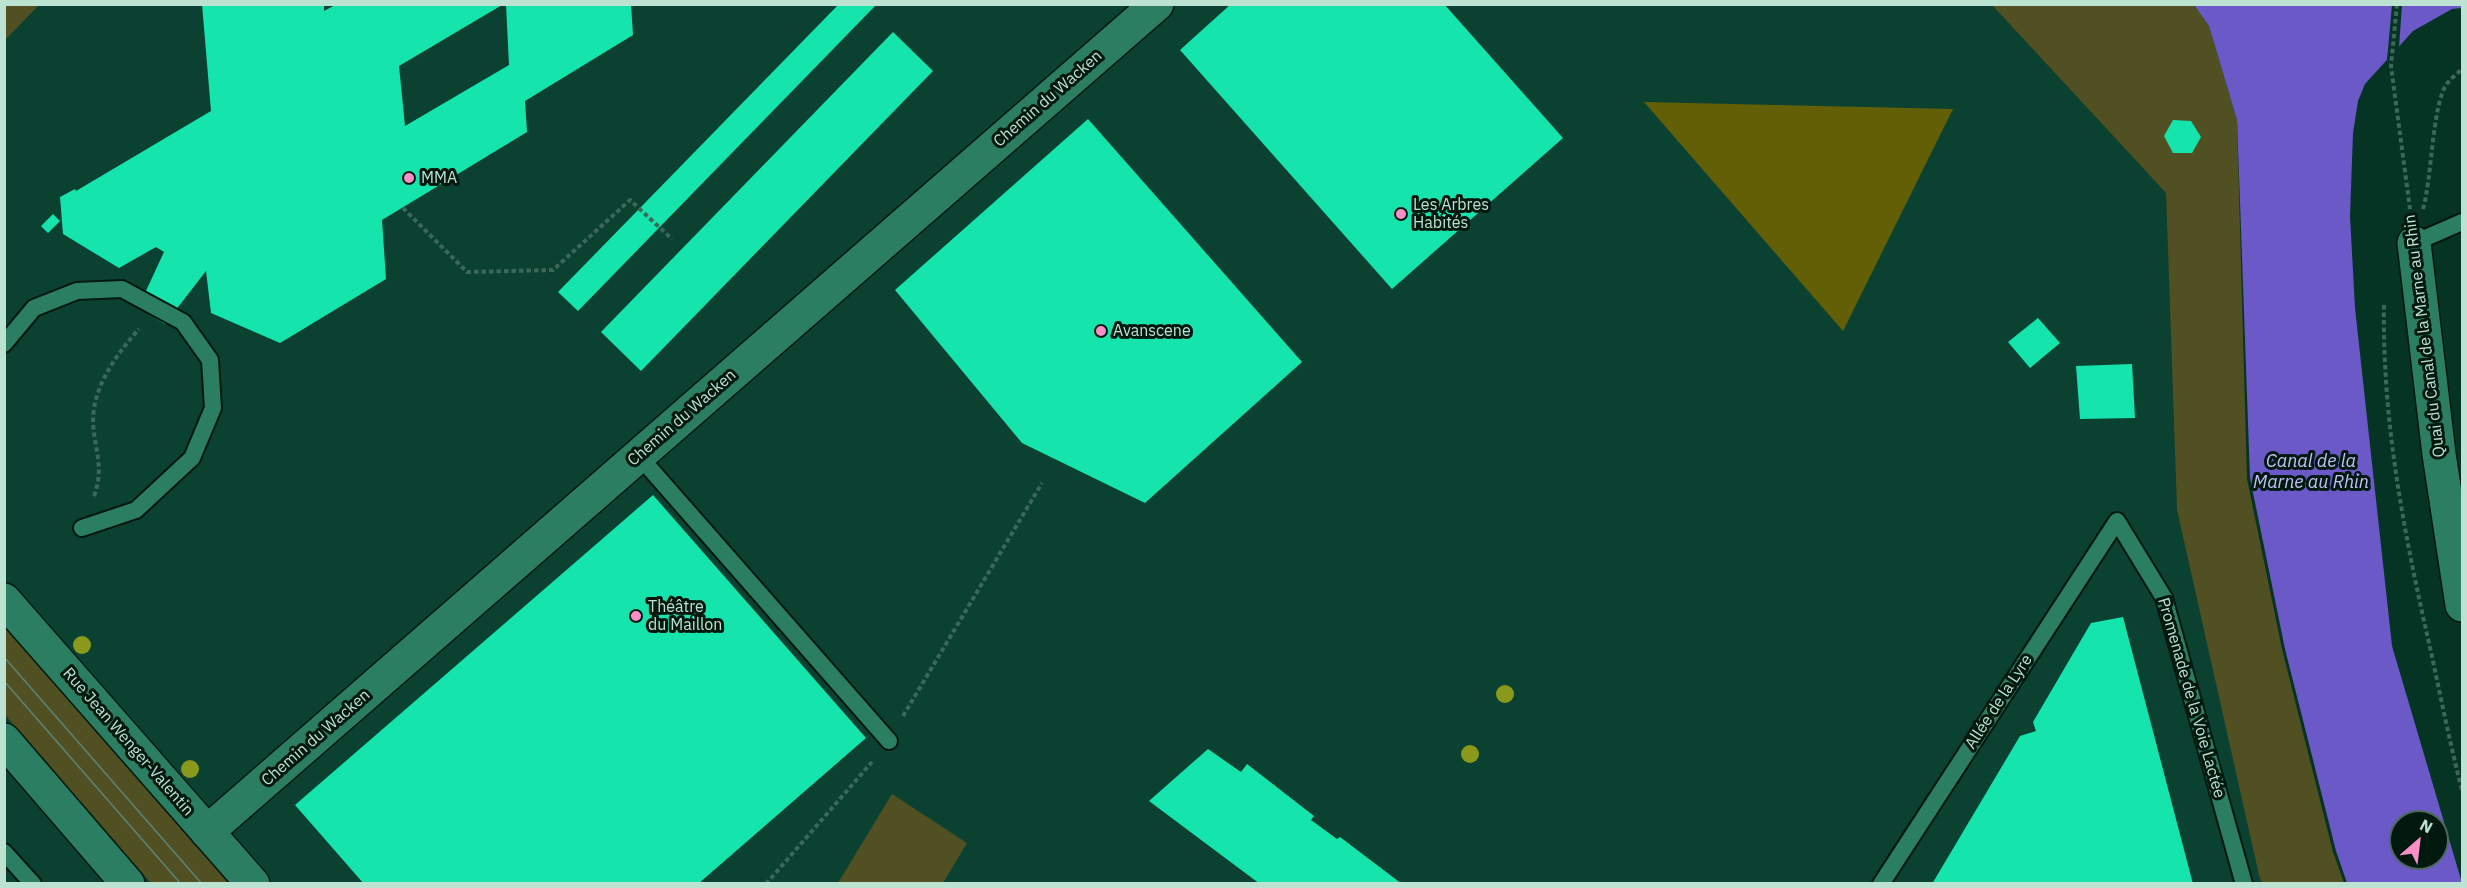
<!DOCTYPE html>
<meta charset="utf-8">
<style>
body{margin:0}
#map{position:relative;width:2467px;height:888px;overflow:hidden;background:#053324;font-family:"IBM Plex Sans",sans-serif}
canvas{display:block}
.frame{position:absolute;inset:0;border:6px solid #bce2d2;pointer-events:none}
.north{position:absolute;left:2389px;top:810px;width:60px;height:60px;box-sizing:border-box;background:#01180f;border:2px solid #4c695d;border-radius:50%;rotate:28deg;font-size:16px;font-weight:700;line-height:24px;text-align:center;color:#bce2d2}
.north::after{content:'';display:block;margin:auto;width:21px;height:27px;background:#f98fc9;clip-path:polygon(50% 0,100% 100%,50% 72%,0 100%)}
</style>
<div id="map">
<canvas width="2467" height="888"></canvas>
<div class="frame"></div>
<div class="north">N</div>
</div>
<script>
const g = document.querySelector('canvas').getContext('2d');
g.lineJoin = 'round';
function paint(path, color) {
  g.fillStyle = color;
  g.fill(path, 'evenodd');
}
function trace(path, color, width, dash) {
  g.strokeStyle = color;
  g.lineWidth = width;
  g.lineCap = dash ? 'butt' : 'round';
  g.setLineDash(dash || []);
  g.stroke(path);
}
function drawText(font, color, halo, rows, align = 'center') {
  g.font = font + ' "IBM Plex Sans",sans-serif';
  g.lineWidth = 6;
  g.setLineDash([]);
  g.textBaseline = 'middle';
  g.strokeStyle = halo;
  g.fillStyle = color;
  for (const [text, x, y, turn = 0] of rows) {
    g.save();
    g.translate(x, y);
    g.rotate((+turn || 0) * Math.PI / 180);
    g.textAlign = isNaN(turn) ? turn : align;
    if (halo) g.strokeText(text, 0, 0);
    g.fillText(text, 0, 0);
    g.restore();
  }
}
paint(new Path2D(`
 M5,5H1992L2166,193L2177,510L2262,883L5,884Z`), '#0b4131');
paint(new Path2D(`
 M5,4L39,5L5,40L4,5Z
 M1992,5H2194L2209,26L2237,120L2247,479L2282,649L2333,852L2344,883H2262L2259,875L2177,510L2166,193Z
 M4,622L231,883H151L5,715Z
 M892,794L967,843L943,883H838Z`), '#515022');
paint(new Path2D(`
 M1644,102L1953,109L1843,331Z`), '#625f06');
paint(new Path2D(`
 M2194,5H2462V8L2452,9L2413,31L2365,84L2358,101L2353,133L2350,216L2355,308L2392,646L2462,883H2347L2336,851L2285,649L2250,478L2237,120L2209,26ZM2401,822H2437V858H2401Z`), '#6b59c7');
paint(new Path2D(`
 M2392,5H2402L2399,47L2387,60Z`), '#053324');
paint(new Path2D(`
 M202,4H324V11L335,5H502L399,66L405,126L509,65L506,4H631L633,35L525,101L527,132L382,220L386,279L280,343L211,313L206,271L165,324L138,308L164,252L156,247L119,268L63,234L60,197L75,189L76,191L211,111Z
 M839,4H877L578,311L558,292Z
 M1231,4H1444L1563,138L1392,289L1180,50Z
 M893,32L933,71L641,371L601,332Z
 M1088,119L1302,362L1145,503L1022,443L895,290Z
 M2173,120L2191,121L2201,137L2192,153H2173L2164,136Z
 M53,214L60,221L48,233L41,226Z
 M2038,318L2060,343L2030,368L2008,342Z
 M2132,364L2135,418L2080,419L2076,366Z
 M653,495L866,738L698,884H364L295,805Z
 M2123,617L2193,884H1932L2020,736L2036,731L2033,722L2091,623Z
 M1208,749L1241,772L1247,764L1314,816L1311,820L1337,839L1340,837L1402,884H1260L1149,801Z`), '#16e4ad');
const lane = new Path2D(`
 M2414,243L2462,222
 M4,344L34,308L77,291L122,289L183,322L210,360L213,408L192,458L136,510L82,528
 M639,456L889,741
 M4,852L33,884
 M1881,884L2117,521L2164,598L2244,884`);
const street = new Path2D(`
 M2414,243L2439,454L2462,605
 M207,832L1157,4`);
const secondary = new Path2D(`
 M4,600L253,884
 M4,740L128,884`);
trace(lane, '#01180f', 20);
trace(street, '#01180f', 36);
trace(secondary, '#01180f', 36);
trace(new Path2D(`
 M2397,4L2391,66L2410,209
 M403,208L467,272L553,270L630,200L672,239
 M2423,209C2432,178 2432,108 2446,85C2450,79 2457,74 2462,69
 M2384,305C2382,423 2405,538 2431,652C2441,698 2450,744 2462,790
 M94,496C107,462 89,440 94,409C98,380 120,350 139,329
 M903,716L1042,483
 M766,884L872,762`), '#3c6859', 4, [4.5, 3]);
trace(lane, '#2b7e62', 16);
trace(street, '#2b7e62', 33);
trace(secondary, '#2b7e62', 33);
trace(new Path2D(`
 M4,657L202,884
 M4,681L181,884`), '#5b8576', 1.5);
g.fillStyle = '#88991b';
for (const [x, y] of [
 [82,645],
 [1505,694],
 [1470,754],
 [190,769]
]) {
  g.beginPath();
  g.arc(x, y, 9, 0, 2 * Math.PI);
  g.fill();
}
for (const [x, y, r, color] of [
 [409,178,6,"#f98fc9"],
 [1401,214,6,"#f98fc9"],
 [1101,331,6,"#f98fc9"],
 [636,616,6,"#f98fc9"]
]) {
  const dot = new Path2D();
  dot.arc(x, y, r, 0, 2 * Math.PI);
  g.fillStyle = color;
  g.fill(dot);
  trace(dot, '#01180f', 2);
}
drawText('16px', '#bce2d2', '#01180f', [
 ["Chemin du Wacken",1048,99,-41],
 ["Quai du Canal de la Marne au Rhin",2425,336,-97],
 ["Chemin du Wacken",682,418,-41],
 ["Promenade de la Voie Lactée",2191,698,74],
 ["Allée de la Lyre",1999,702,-57],
 ["Chemin du Wacken",316,738,-41],
 ["Rue Jean Wenger-Valentin",128,742,49]
]);
drawText('16px', '#bce2d2', '#01180f', [
 ["MMA",421,178],
 ["Les Arbres",1413,205],
 ["Habités",1413,223],
 ["Avanscene",1113,331],
 ["Théâtre",648,607],
 ["du Maillon",648,625]
], 'left');
drawText('italic 18px', '#c4c1f9', '#01180f', [
 ["Canal de la",2311,462],
 ["Marne au Rhin",2311,483]
]);
</script>
